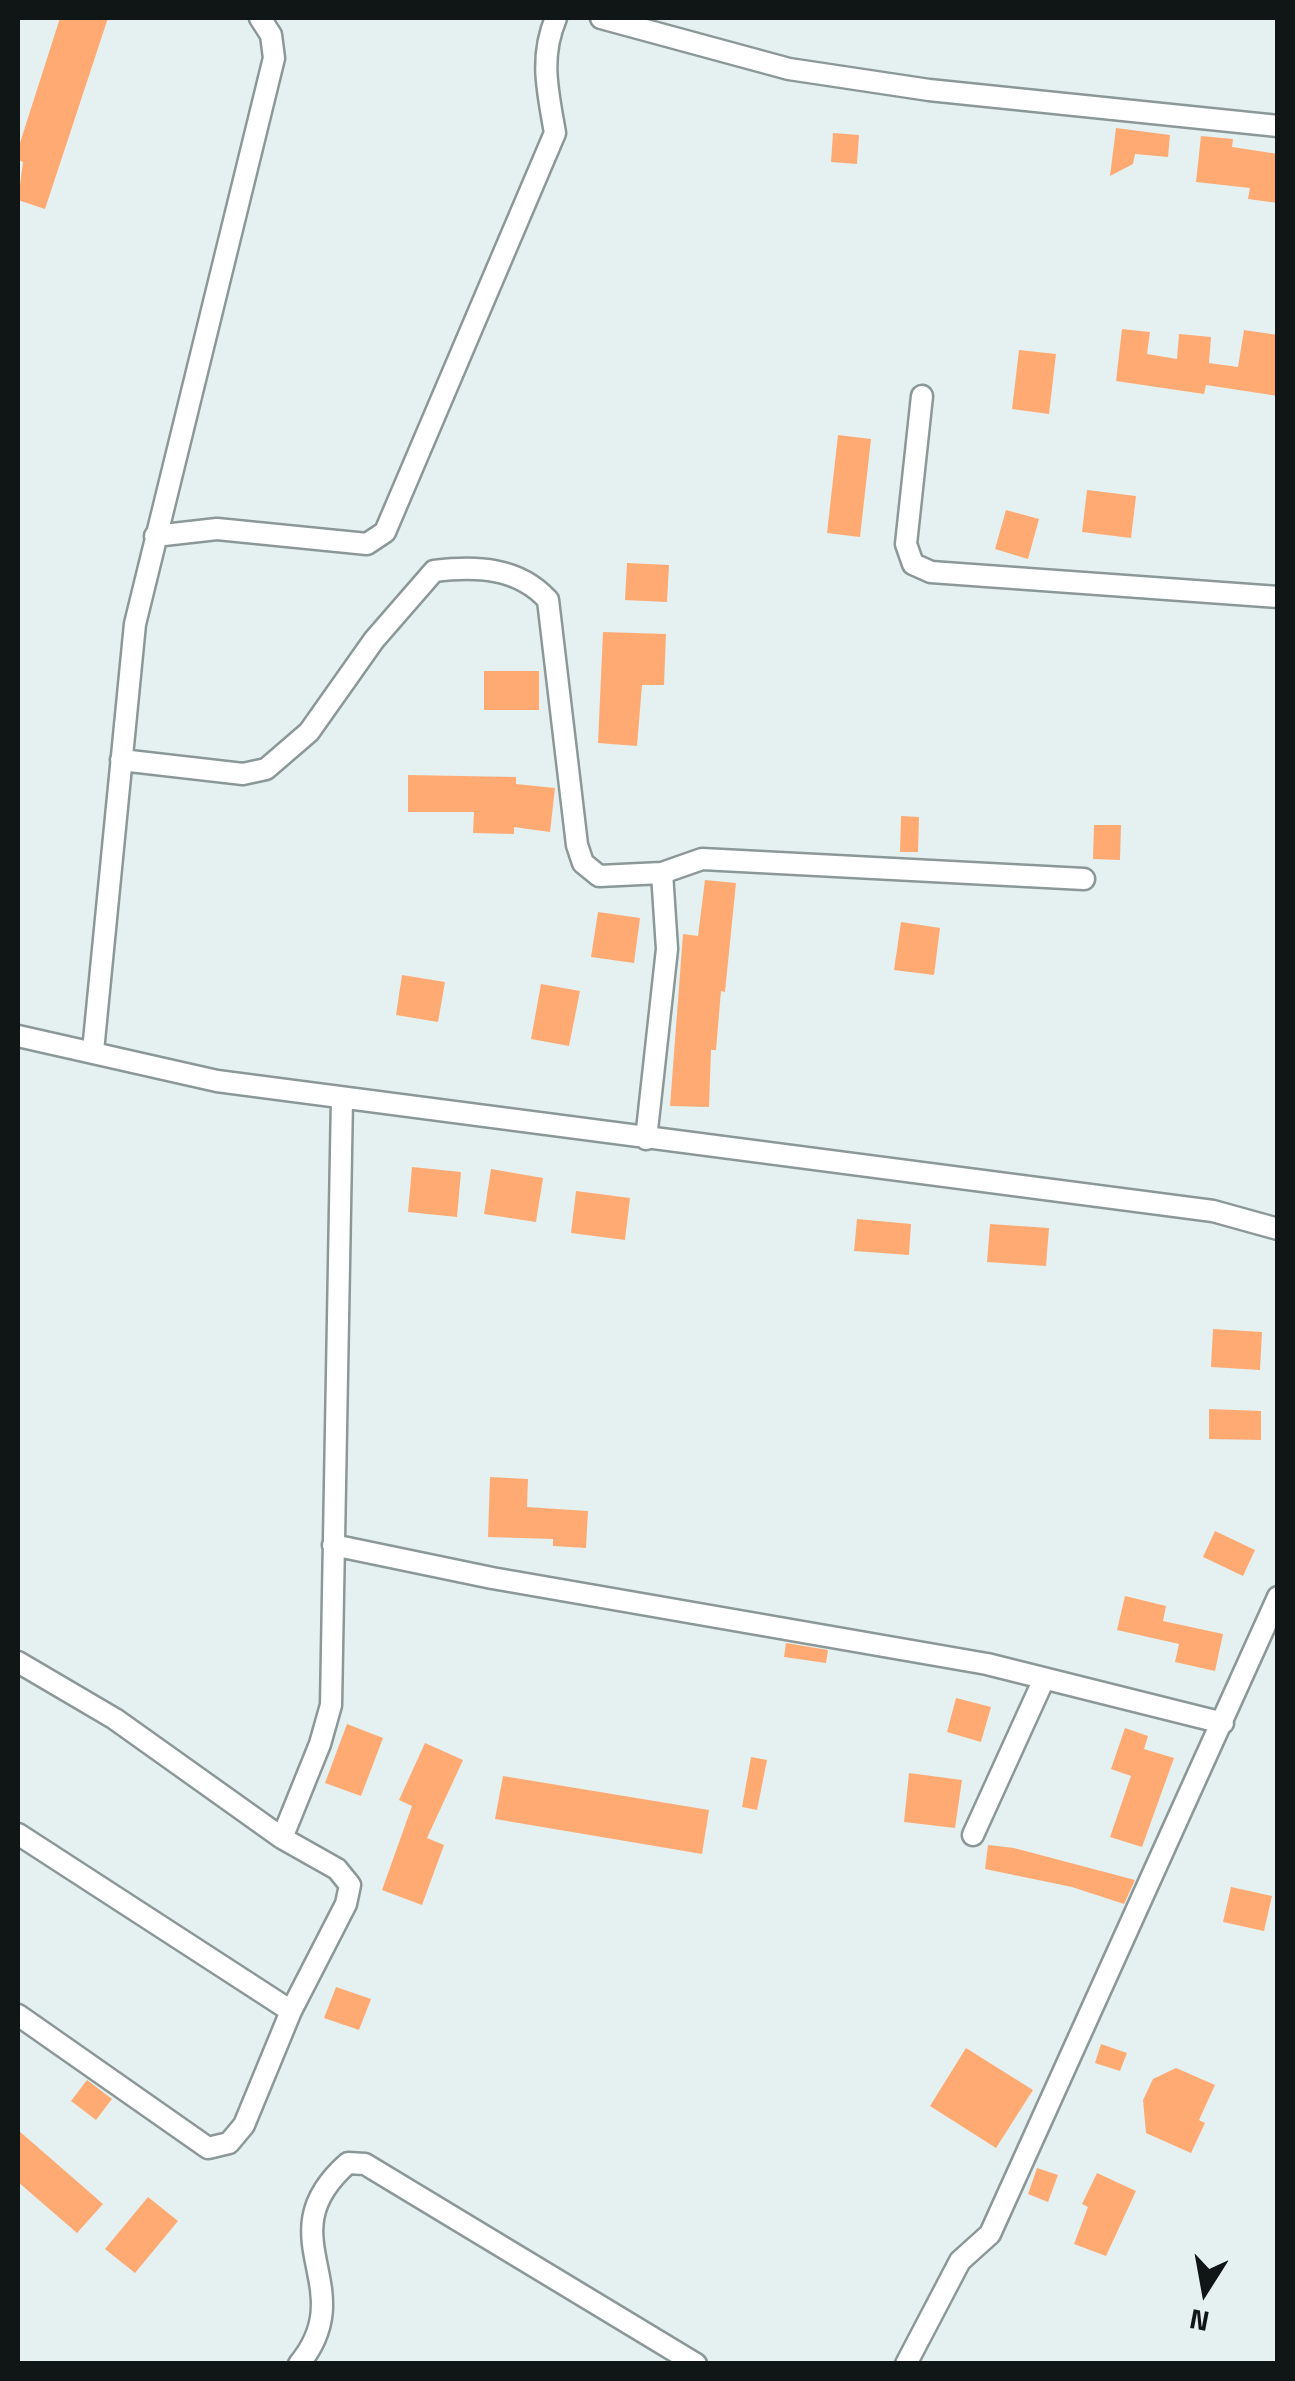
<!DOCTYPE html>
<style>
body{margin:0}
#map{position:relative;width:1295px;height:2381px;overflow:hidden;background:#e5f1f1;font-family:"Titillium Web",sans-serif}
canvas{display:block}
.frame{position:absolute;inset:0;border:20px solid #101515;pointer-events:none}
.north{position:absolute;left:1155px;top:2241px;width:100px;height:100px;-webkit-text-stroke:8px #e5f1f1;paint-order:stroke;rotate:191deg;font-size:28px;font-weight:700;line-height:40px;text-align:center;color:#101515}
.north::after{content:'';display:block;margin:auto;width:35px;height:45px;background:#101515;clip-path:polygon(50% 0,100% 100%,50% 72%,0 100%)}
</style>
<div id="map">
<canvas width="1295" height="2381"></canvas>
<div class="frame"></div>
<div class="north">N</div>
</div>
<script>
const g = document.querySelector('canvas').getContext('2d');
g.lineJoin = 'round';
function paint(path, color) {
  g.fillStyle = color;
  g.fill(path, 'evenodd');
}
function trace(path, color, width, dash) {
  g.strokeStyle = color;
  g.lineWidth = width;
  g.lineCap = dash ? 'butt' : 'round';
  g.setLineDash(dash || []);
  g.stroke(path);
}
paint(new Path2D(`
 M60,18H108L45,209L18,200L23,162L18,160V149Z
 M1116,128L1170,135L1168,157L1135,154L1133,164L1110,176Z
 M833,133L859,135L857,164L831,162Z
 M1201,136L1233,139L1232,147L1278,154V203L1248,199L1250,188L1196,182Z
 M1122,329L1150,332L1147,354L1177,359L1179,334L1211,337L1209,363L1238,367L1244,330L1278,335V396L1206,385L1204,394L1116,381Z
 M1019,350L1056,354L1049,414L1012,409Z
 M838,435L871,439L860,537L827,533Z
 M1087,490L1136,496L1131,538L1082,532Z
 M1006,510L1039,519L1028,559L995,549Z
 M627,563L669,565L667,602L625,600Z
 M603,632L666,634L664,685H642L637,746L598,743Z
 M484,671H539V710H484Z
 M408,775L516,777V784L555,788L550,832L514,827V834L473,833L474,812H408Z
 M901,816L919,817L918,852H900Z
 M1094,825H1121L1120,860L1093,859Z
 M705,880L736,883L725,992L721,991L716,1050H711L709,1107L670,1106L683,934L698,936Z
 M598,912L640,918L634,963L591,957Z
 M901,922L940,928L934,975L894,970Z
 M402,975L445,982L438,1022L396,1015Z
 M541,984L580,991L569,1046L531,1039Z
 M412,1167L461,1172L457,1217L408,1212Z
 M491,1169L543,1178L536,1222L484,1214Z
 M576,1191L630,1198L625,1240L571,1233Z
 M857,1219L911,1224L909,1255L854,1251Z
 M990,1224L1049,1228L1046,1266L987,1262Z
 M1213,1329L1262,1332L1260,1370L1211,1367Z
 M1209,1409L1261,1411V1440L1209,1439Z
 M490,1477L528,1479L527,1507L588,1511L586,1548L553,1546V1539L488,1537Z
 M1215,1531L1255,1550L1243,1576L1203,1557Z
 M1125,1596L1166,1606L1163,1621L1223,1634L1215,1671L1175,1662L1179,1644L1117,1630Z
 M786,1643L828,1650L826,1663L784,1657Z
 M956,1698L991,1707L981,1742L947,1732Z
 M347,1724L383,1738L361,1796L325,1783Z
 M1125,1728L1148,1736L1144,1749L1174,1758L1142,1847L1110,1837L1131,1776L1111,1769Z
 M425,1743L463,1760L427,1838L444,1845L422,1905L382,1890L412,1806L399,1800Z
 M751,1757L767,1760L757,1810L742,1807Z
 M909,1773L962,1780L955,1828L904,1822Z
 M503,1776L709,1810L702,1854L495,1819Z
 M988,1845L1014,1848L1135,1880L1124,1904L1072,1887L985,1869Z
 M1231,1887L1272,1896L1264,1931L1223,1922Z
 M336,1987L371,1999L359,2030L324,2018Z
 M1101,2044L1127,2053L1120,2071L1095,2063Z
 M966,2048L1033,2090L996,2148L930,2106Z
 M1176,2068L1215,2085L1199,2120L1205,2123L1191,2153L1146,2133L1143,2100L1153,2079Z
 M87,2080L112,2099L96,2120L71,2101Z
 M18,2130L103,2204L77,2233L18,2182Z
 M1037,2168L1058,2175L1048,2202L1028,2194Z
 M1097,2173L1136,2191L1106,2256L1074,2244L1088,2207L1082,2204Z
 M148,2197L178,2221L135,2273L105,2249Z`), '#ffaa73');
const minor = new Path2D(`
 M601,18L789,69L929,90L1278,126
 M922,396L906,544L913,564L931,572L1278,597
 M155,536L217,529L367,544L385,532L555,133C548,92 539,58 556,18
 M121,760L243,774L266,769L309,732L374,640L434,571C476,566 518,567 548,600L577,845L583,863L599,876L662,873L667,949L646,1139
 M662,873L702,859L1084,879
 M18,1036L217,1081L1213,1211L1278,1229
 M93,1051L135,624L274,58L271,35L260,18
 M333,1545L492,1578L987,1664L1223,1723
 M18,1662L115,1719L282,1838L337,1869L350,1885L346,1904L291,2011L244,2125L229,2143L208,2148L18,2015
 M18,1834L291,2011
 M973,1835L1044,1679
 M282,1838L320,1744L331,1705L342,1098
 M299,2364C363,2286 264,2237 348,2163L365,2164L696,2364
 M906,2364L960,2261L990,2234L1278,1597`);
trace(minor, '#8c9898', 25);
trace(minor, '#fff', 20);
</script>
